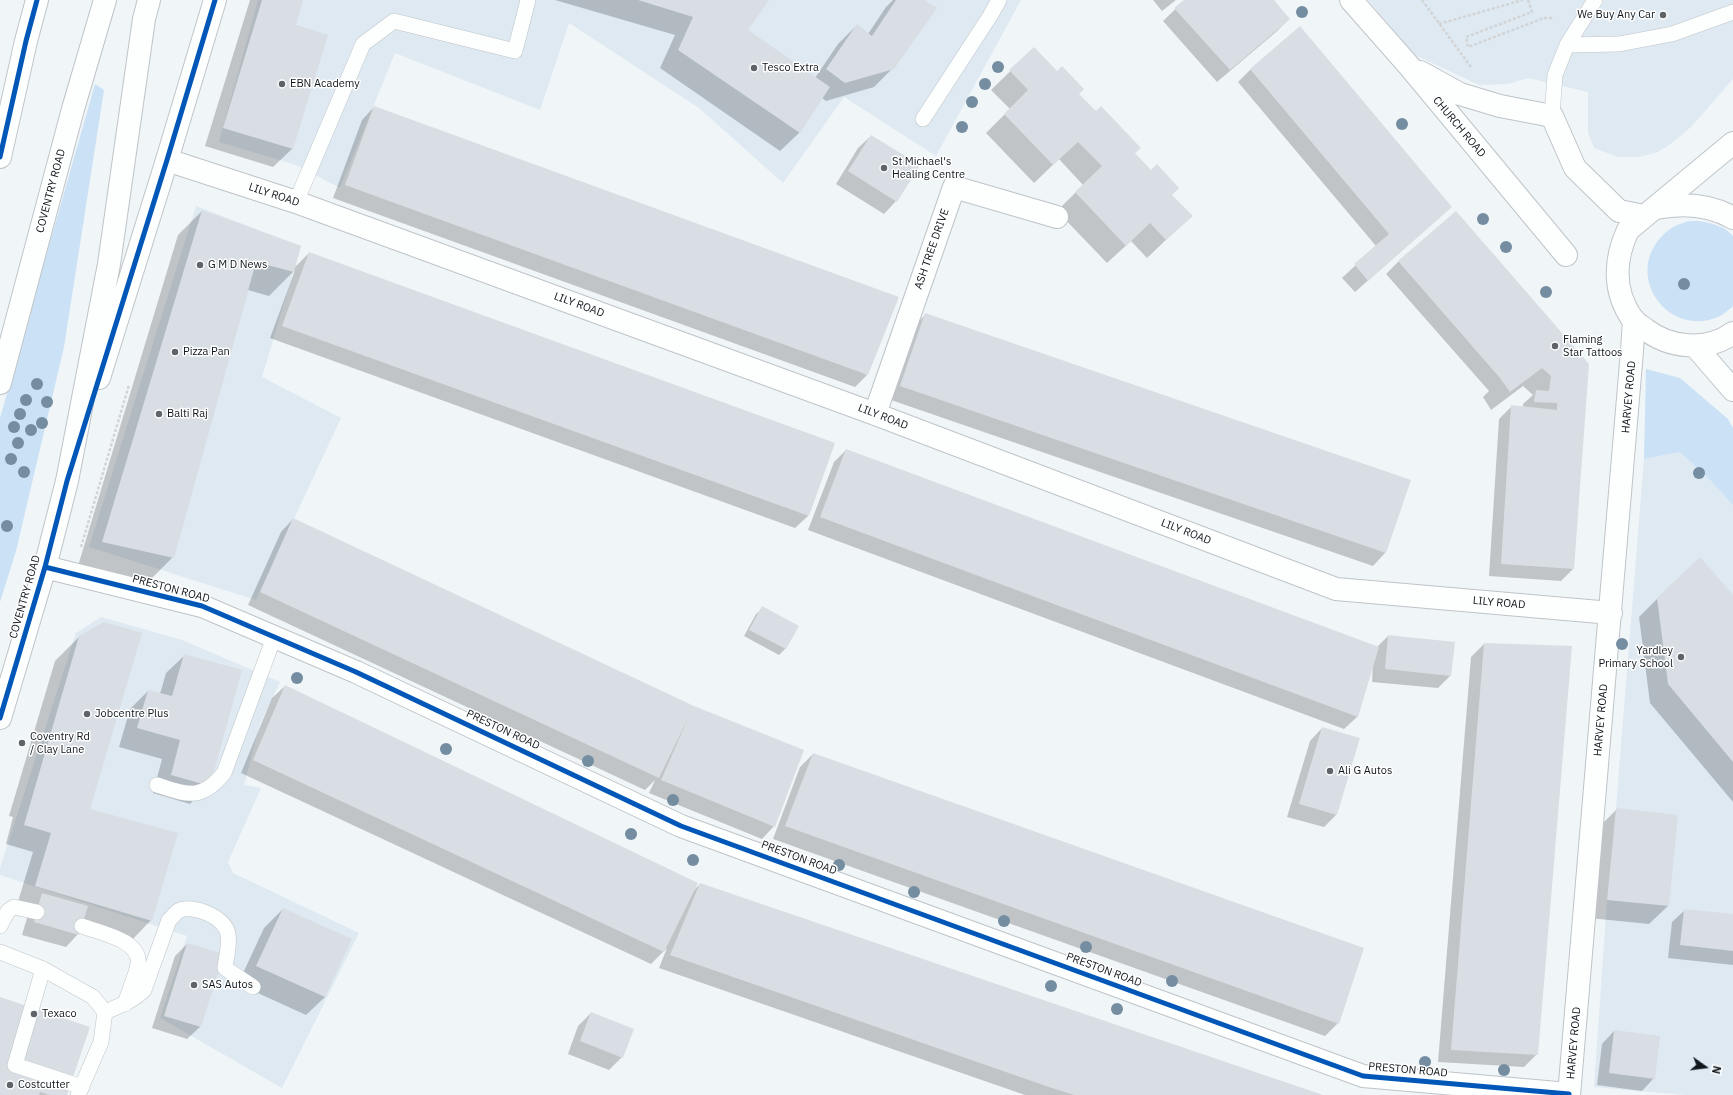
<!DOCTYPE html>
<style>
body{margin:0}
#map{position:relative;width:1733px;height:1095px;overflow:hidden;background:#f0f5f8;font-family:"IBM Plex Sans",sans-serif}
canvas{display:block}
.north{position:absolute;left:1685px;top:1047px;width:40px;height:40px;-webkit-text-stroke:3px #fff;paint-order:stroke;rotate:104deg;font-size:11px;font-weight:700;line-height:16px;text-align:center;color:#0f161c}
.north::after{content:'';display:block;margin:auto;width:14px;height:18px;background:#0f161c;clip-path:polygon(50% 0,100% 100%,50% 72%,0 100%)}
</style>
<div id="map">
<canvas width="1733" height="1095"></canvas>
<div class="north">N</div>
</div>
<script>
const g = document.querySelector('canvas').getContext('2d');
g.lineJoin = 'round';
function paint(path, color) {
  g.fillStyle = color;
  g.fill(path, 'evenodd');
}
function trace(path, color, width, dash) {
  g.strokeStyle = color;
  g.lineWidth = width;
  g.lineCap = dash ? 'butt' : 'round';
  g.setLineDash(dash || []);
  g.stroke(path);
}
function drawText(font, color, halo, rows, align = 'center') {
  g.font = font + ' "IBM Plex Sans",sans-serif';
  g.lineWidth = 3;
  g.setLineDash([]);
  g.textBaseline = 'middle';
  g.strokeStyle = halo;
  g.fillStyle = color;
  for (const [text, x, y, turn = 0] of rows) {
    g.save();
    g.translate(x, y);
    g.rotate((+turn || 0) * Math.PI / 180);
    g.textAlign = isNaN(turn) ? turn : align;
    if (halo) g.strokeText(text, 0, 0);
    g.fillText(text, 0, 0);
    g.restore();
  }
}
paint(new Path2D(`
 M258,0H1021L936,156L844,97L783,183L699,108L569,23L540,110L395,53L340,188L296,165L219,142Z
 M1368,0H1733V79L1692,126L1672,143L1658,152L1639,157H1618L1594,148L1588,133V92L1528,78L1508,84L1479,85L1415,55Z
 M196,206L301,246L262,377L341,418L256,600L89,547Z
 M1680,452L1711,481L1733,505V1095H1685L1594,1087L1607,900L1616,808L1644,459Z
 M101,617L182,640L280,682L260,724L244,785L261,788L228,862L233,873L359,933L282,1088L160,1018L187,936L0,875V868L76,633Z`), '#dee9f2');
paint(new Path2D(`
 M95,84L104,90L64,347L16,551L0,602V418Z
 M1698,221C1711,223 1723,225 1733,236V306C1728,310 1723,315 1718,317C1667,338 1624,275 1662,236C1668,230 1675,225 1683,223C1687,221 1693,221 1698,221Z
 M1646,369L1680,378L1728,419L1733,428V505L1711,481L1680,452L1644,459Z`), '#cbe1f5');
paint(new Path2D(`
 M250,0H302L294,25L327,35L292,149L273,167L205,146Z
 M555,0H768L747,30L815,78L838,44L857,25L868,34L886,7L893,0H923L893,68L874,87L826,101L822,98L799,133L780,151L660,68L675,35Z
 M1153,0H1176L1162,11Z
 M1185,0H1272L1289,19L1276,32L1217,82L1163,21Z
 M1034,48L1191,216L1147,258L1131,241L1107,263L1057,211L1083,185L1059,159L1034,183L986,133L1010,109L991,90Z
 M1251,69L1451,207L1355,292L1342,278L1376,246L1238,82Z
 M374,107L867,375L855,387L333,198L362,120Z
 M871,136L896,201L884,214L836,184L858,148Z
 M202,211L294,268L309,253L834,443L808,516L795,528L270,338L295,270L269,296L248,290L173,557L149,581L78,566L178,235Z
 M1399,261L1588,365L1573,569L1561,581L1489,576L1499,419L1512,406L1523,407V404L1533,395L1523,386L1491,410L1483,397L1489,391L1386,274Z
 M926,314L1410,481L1385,553L1373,566L888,399L913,327Z
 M846,450L1377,647L1388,636L1450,676L1438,688L1372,682L1373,662L1357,717L1344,729L808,530L834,462Z
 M293,519L693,707L774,826L762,839L649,793L655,780L645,790L248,605L281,532Z
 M1733,597V802L1650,703L1639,617L1658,598Z
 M763,608L798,626L785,649L779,655L744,636L756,614Z
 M79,637L89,809L151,920L133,939L81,924L78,934L66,947L22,935L30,908L17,905L33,852L6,844L13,817L9,816L55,661Z
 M1484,644L1537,1054L1524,1067L1438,1062L1471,657Z
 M185,655L209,785L190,804L153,793L162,759L119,747L130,709L148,691L160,694L166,673Z
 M285,686L694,890L700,884L1321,1095H1025L659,968L667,948L651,964L241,773L272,698Z
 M1322,728L1336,815L1324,827L1287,817L1310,741Z
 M813,754L1338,1023L1325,1036L773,839L800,767Z
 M1617,809L1668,906L1649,924L1589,918L1598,828Z
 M283,909L325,997L306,1015L238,984L264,928Z
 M1685,910L1733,915V965L1668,958L1672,922Z
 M187,944L222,955L200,1027L187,1039L152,1028L175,956Z
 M0,998L66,1095H0Z
 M591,1013L622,1057L609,1070L568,1054L578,1026Z
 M1614,1031L1654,1078L1642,1091L1597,1085L1602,1044Z`), '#0003');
paint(new Path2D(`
 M262,0H303L296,25L328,35L293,149L223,128Z
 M638,0H769L748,30L830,87L800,133L678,50L693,17Z
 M896,0H924L937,8L894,69L845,83L826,69L857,24L872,36Z
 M1184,0H1274L1290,19L1230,70L1174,8Z
 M1300,26L1452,207L1368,281L1354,264L1389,234L1250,69Z
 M1034,47L1057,71L1062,66L1084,89L1079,94L1096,111L1101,106L1141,148L1135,153L1151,170L1157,164L1179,188L1172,195L1193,216L1166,240L1150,223L1126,246L1075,192L1102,166L1078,142L1053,165L1004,114L1028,90L1009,70Z
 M374,106L899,297L868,375L345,185Z
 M871,135L920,165L897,202L848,171Z
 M202,210L301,246L294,272L256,262L174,558L102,542Z
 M1456,211L1589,364L1574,569L1501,564L1511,405L1557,410V403L1534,402L1536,390L1549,391L1551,376L1542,368L1510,392L1500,378L1398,261Z
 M309,252L835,443L809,516L282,326Z
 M925,313L1411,480L1386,553L900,386Z
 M846,449L1379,647L1358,717L820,517Z
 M293,518L694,706L804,750L775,827L661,780L689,716L659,778L260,592Z
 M1700,557L1733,595V762L1668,684L1657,598Z
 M762,606L799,626L786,649L749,630Z
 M104,622L142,633L90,809L178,833L152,921L35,886L51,833L24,825L79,636Z
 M1388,635L1455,642L1451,676L1385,669Z
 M1484,643L1572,646L1538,1055L1451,1050Z
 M184,654L242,670L210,786L171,775L180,740L137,728L148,690L172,696Z
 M285,685L698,883L664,952L253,760Z
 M1322,727L1360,738L1337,815L1299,804Z
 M813,753L1364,948L1339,1024L785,826Z
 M1616,808L1678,815L1669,906L1607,900Z
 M700,883L1055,1004L1323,1095H1074L1049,1087L670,955Z
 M42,893L88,906L79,935L34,922Z
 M283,908L352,939L325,997L256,966Z
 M1684,909L1733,914V951L1680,945Z
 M187,943L224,954L201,1027L164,1016Z
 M0,997L90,1027L67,1095H49L40,1092L39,1095H0Z
 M591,1012L634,1029L623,1058L580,1041Z
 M1614,1030L1660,1036L1655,1079L1609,1073Z`), '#d8dee3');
const service = new Path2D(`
 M1567,45L1619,44L1672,34L1733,12
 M1552,116L1555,75L1567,45L1595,0
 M923,119L990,16L999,0
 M296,202L363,44L394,21L515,51L528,0
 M157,785C188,795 201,801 224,773L274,637
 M0,926L8,911L14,907L37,912
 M82,926C100,933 142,940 138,965C135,978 129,991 125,1004
 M0,952L43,969L93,997L105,1012L101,1042L78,1095
 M43,969L15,1065L82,1087
 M105,1012C119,1006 133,1001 144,990L169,920C172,918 175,913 178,911C193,903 226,918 228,934C230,945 226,958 225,968L253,987`);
const minor = new Path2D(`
 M1351,0L1410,67L1566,255
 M1420,72L1460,94L1500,106L1552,116L1575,168L1619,211L1644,216
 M167,160L296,202L875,414L1336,589L1611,613
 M875,414L954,187L1057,217
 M45,567L202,606L356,672L681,826L1363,1076L1569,1094
 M1569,1095L1632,351L1634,320`);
const primary = new Path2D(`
 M1733,143L1628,230C1614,260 1613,292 1633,320C1636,323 1641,326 1645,329C1669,348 1707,352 1733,333
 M1656,208C1682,203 1709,204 1733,218
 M1695,346L1733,390`);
const trunk = new Path2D(`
 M0,157L26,41L37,0
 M99,378L167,160L215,0
 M0,383L73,109L105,0
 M0,718L45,567L67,481L109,264L144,19L149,0`);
trace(service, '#bec4c8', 16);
trace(minor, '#bec4c8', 24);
trace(primary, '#bec4c8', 24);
trace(trunk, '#bec4c8', 24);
trace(new Path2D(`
 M1422,0L1471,67
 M1528,0L1532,12L1466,37L1468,47L1544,18H1554
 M1439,24L1523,0
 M81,547L129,385`), '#d2d4d5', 2.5, [3, 2]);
trace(service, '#fdfefe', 15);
trace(minor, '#fdfefe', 22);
trace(primary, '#fdfefe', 22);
trace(trunk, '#fdfefe', 22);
trace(new Path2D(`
 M0,157L26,41L37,0
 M45,567L202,606L356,672L681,826L1363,1076L1569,1094
 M0,718L45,567L67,481L167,160L215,0`), '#0057b8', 5);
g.fillStyle = '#758da0';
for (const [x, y] of [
 [1302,12],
 [998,67],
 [985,84],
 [972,102],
 [1402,124],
 [962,127],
 [1483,219],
 [1506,247],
 [1684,284],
 [1546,292],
 [37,384],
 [26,400],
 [47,402],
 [20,414],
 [42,423],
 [14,427],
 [31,430],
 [18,443],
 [11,459],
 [24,472],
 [1699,473],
 [7,526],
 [1622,644],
 [297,678],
 [446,749],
 [588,761],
 [673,800],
 [631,834],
 [693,860],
 [839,865],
 [914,892],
 [1004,921],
 [1086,947],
 [1172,981],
 [1051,986],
 [1117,1009],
 [1425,1062],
 [1504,1070]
]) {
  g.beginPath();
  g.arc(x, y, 6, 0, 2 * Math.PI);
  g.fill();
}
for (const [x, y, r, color] of [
 [1663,15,4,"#5e6469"],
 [754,68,4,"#5e6469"],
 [282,84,4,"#5e6469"],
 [884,168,4,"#5e6469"],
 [200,265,4,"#5e6469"],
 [1555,346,4,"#5e6469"],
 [175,352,4,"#5e6469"],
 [159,414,4,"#5e6469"],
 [1681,657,4,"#5e6469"],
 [87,714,4,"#5e6469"],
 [22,743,4,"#5e6469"],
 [1330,771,4,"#5e6469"],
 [194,985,4,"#5e6469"],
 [34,1014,4,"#5e6469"],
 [10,1085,4,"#5e6469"]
]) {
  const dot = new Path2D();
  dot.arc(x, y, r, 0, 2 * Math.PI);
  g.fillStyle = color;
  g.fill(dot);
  trace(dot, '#fff', 1.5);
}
drawText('11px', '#0f161c', '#fff', [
 ["We Buy Any Car",1655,15,"right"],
 ["Tesco Extra",762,68],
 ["EBN Academy",290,84],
 ["St Michael's",892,162],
 ["Healing Centre",892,175],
 ["G M D News",208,265],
 ["Flaming",1563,340],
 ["Star Tattoos",1563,353],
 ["Pizza Pan",183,352],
 ["Balti Raj",167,414],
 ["Yardley",1673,651,"right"],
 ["Primary School",1673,664,"right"],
 ["Jobcentre Plus",95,714],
 ["Coventry Rd",30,737],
 ["/ Clay Lane",30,750],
 ["Ali G Autos",1338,771],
 ["SAS Autos",202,985],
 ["Texaco",42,1014],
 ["Costcutter",18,1085]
], 'left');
drawText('11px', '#0f161c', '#fff', [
 ["CHURCH ROAD",1459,127,50],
 ["COVENTRY ROAD",51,191,-75],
 ["LILY ROAD",274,195,18],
 ["ASH TREE DRIVE",932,249,-71],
 ["LILY ROAD",579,305,20],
 ["HARVEY ROAD",1629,397,-85],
 ["LILY ROAD",883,417,21],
 ["LILY ROAD",1186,532,21],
 ["PRESTON ROAD",171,589,15],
 ["COVENTRY ROAD",25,597,-74],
 ["LILY ROAD",1499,603,5],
 ["HARVEY ROAD",1601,720,-85],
 ["PRESTON ROAD",503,730,25],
 ["PRESTON ROAD",799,858,20],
 ["PRESTON ROAD",1104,970,20],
 ["HARVEY ROAD",1574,1043,-85],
 ["PRESTON ROAD",1408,1070,5]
]);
</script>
